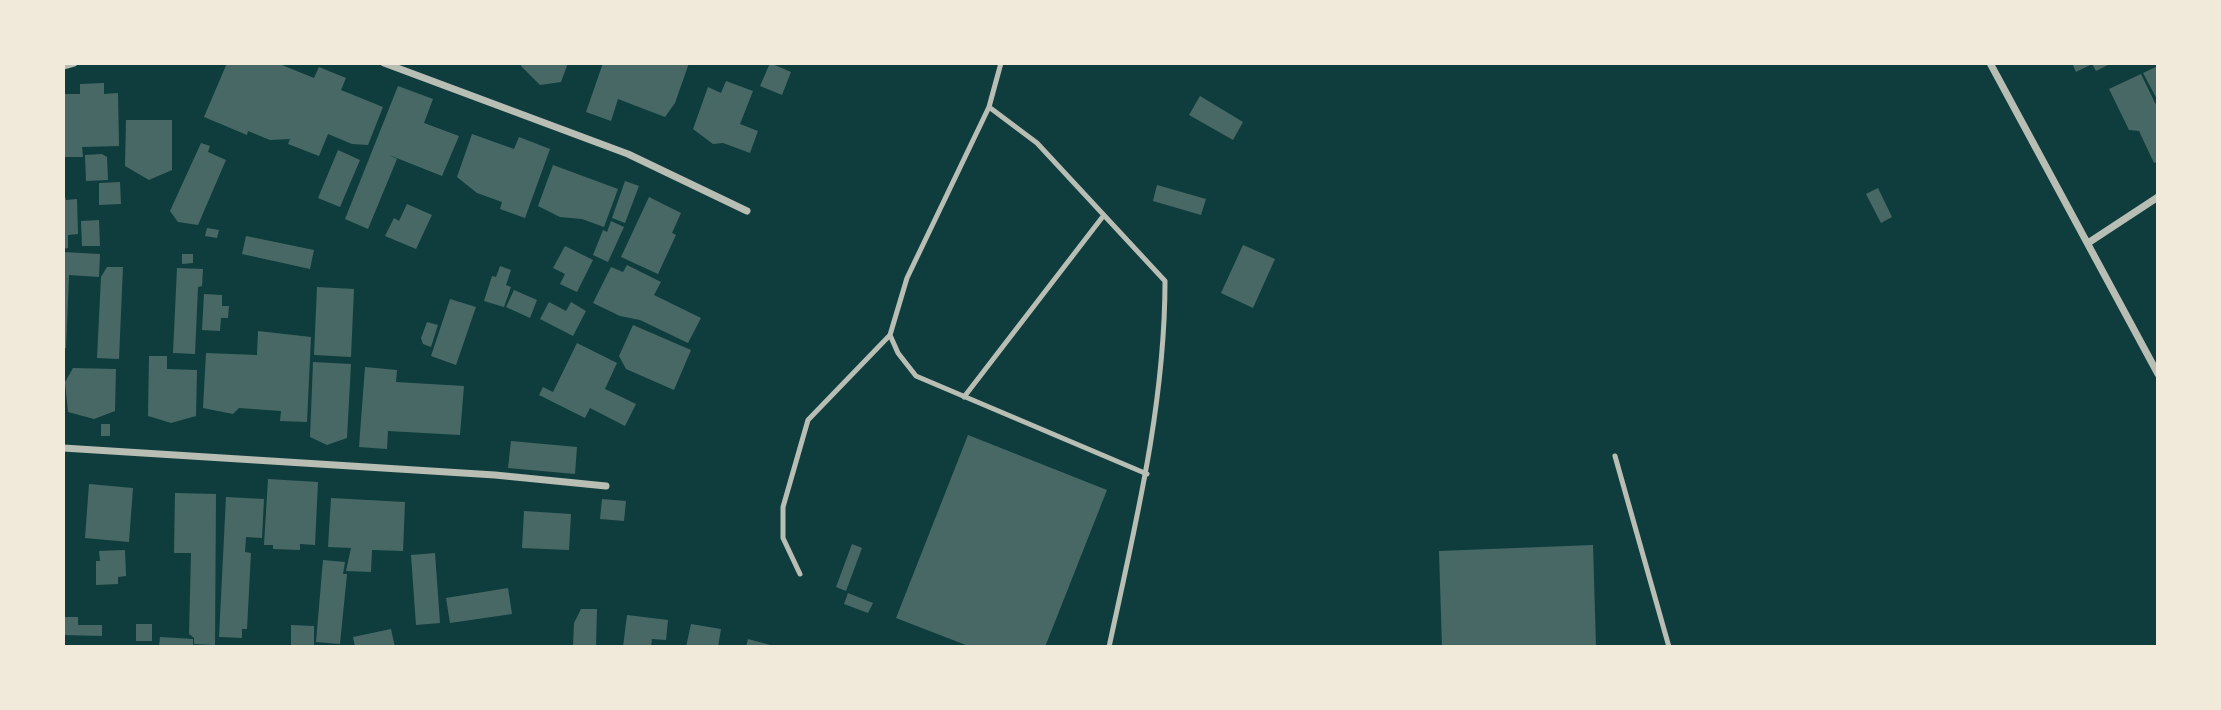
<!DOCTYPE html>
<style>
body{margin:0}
#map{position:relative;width:2221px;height:710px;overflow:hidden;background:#0f3d3e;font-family:"Open Sans",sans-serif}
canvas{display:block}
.frame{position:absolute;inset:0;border:65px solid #f1e9da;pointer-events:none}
</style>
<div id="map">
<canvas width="2221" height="710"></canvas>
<div class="frame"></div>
</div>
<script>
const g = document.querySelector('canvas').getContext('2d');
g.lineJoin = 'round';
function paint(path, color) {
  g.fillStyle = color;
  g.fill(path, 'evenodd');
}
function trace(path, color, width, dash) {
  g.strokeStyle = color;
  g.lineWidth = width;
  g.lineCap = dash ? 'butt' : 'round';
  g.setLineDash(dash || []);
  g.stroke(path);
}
paint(new Path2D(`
 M227,63H277L314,78L319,67L346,78L341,90L383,107L368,145L352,144L328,134L319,156L288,144L290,139L270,140L248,131L247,135L204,117Z
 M522,63H568L561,82L540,85L521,66Z
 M603,63H689L675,103L665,117L618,99L611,121L586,112Z
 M770,63L791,72L782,95L760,86Z
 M2072,63H2112L2096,71L2092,64L2076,72Z
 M2158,66V101L2143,73Z
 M2141,74L2158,109V161L2154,163L2139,131L2129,130L2109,89Z
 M726,81L753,91L740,124L758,131L750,153L723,143L713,144L693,129L708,87L721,93Z
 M104,83V94L118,93L119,146L82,147L83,157H63V94H80V84Z
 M398,86L433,99L424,123L459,136L442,176L389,155L397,159L368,229L345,219Z
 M1200,96L1243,122L1233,140L1189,115Z
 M126,120H172V170L149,180L125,166Z
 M472,134L514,149L519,137L550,149L525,218L500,209L502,202L477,193L457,177Z
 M201,143L210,146L208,152L226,160L198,225L178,222L170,211Z
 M338,150L360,160L340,207L318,198Z
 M102,154L107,157L108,180L86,181L85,155Z
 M553,165L618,189L604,227L582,219L560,217L538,206Z
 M625,181L639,186L625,223L612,218Z
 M120,182L121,204L99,205V183Z
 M1157,185L1206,199L1201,215L1153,201Z
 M1878,188L1892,217L1881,223L1866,194Z
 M63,190L66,200L77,199L78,234L68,235V248L63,249Z
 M649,197L681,213L672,233L676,235L658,274L621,257Z
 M407,204L432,215L416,249L385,236L394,218L399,221Z
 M99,220L100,246H82L81,221Z
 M611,221L624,227L608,262L593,255L603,230L607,232Z
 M207,228L219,230L217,238L205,236Z
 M246,236L314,250L310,269L242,254Z
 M1243,245L1275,259L1253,308L1221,293Z
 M565,246L593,260L577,292L560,284L565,274L553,268Z
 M63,252L100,254L99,277L69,275L66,348H63Z
 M182,254H193V263L182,264Z
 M627,265L661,282L654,295L701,318L688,343L640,320L620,316L593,303L611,267L623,272Z
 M500,266L511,270L506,285L511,287L504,307L484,301L492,276L496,277Z
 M107,267H123L119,359L97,358L101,277Z
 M177,268L203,269L202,286L198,287L195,354L173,353Z
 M317,287L354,289L351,357L314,355Z
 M514,290L537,300L530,318L506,307Z
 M204,294L222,295V306H229L228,318H221L220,331L202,330Z
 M450,299L476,307L456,365L431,356Z
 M549,302L566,311L571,302L586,311L573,336L540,319Z
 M427,322L438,325L431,347L423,344L421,338Z
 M633,325L691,350L674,390L626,369L619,356Z
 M258,331L311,337L307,422L280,421L281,411L239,408L233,414L203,408L206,353L257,355Z
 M577,343L617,363L605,389L636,404L625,426L590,408L585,418L539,395L543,387L553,392Z
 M149,356H167V369L197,370L196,416L171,423L148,416Z
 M313,362L351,364L347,438L327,445L310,437Z
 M365,367L397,370L396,382L464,386L460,435L388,431L387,449L359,447Z
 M73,368L116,369L115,411L94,419L68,412L65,382Z
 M101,424H110V436H101Z
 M968,435L1107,490L1045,647H971L896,618Z
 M511,441L577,447L575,474L508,468Z
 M268,479L318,482L315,545L300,544V550L273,549V545H264Z
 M89,484L133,488L129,542L85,538Z
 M175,493L216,494L215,645L194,644V638L189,634L191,553H174Z
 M226,497L264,499L262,538L246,537L245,552L251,553L247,629H242V638L219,637Z
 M331,498L405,502L403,551L372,550L371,572L346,571L351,548L328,547Z
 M602,499L626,501L624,521L600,519Z
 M524,511L571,514L569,550L522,548Z
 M852,544L862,548L846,591L836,587Z
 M1593,545L1596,647H1442L1439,551Z
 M125,550L126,576L118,577V584L96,585V561H100L99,551Z
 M435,553L440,623L416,625L411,555Z
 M323,560L345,562L343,574H347L340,644L316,642Z
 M508,588L512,614L450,623L446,598Z
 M848,593L873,603L868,613L844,604Z
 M581,609H597L596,647H573L574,623Z
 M627,615L668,620L666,640L652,639L651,647H623Z
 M63,617H78V625H102V636L63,635Z
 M136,624H152V641H136Z
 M691,624L721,629L718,647H686Z
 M291,625L314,626V647L291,646Z
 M391,629L395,647H355L353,637Z
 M160,637L193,639V647H159Z
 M748,639L774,646V647H746Z`), '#486865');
trace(new Path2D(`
 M1001,63L989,107L1037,143L1165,281C1165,405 1135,526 1109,647
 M989,107L907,278L890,335L898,353L916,376L1147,474
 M964,397L1104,215
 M1615,456L1669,647
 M800,574L783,538V507L808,420L890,335`), '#b8beb3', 5);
trace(new Path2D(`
 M384,63L628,154L747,211
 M1990,63L2158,374
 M63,66L74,63
 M2088,243L2158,197
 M63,448L495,475L606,486`), '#b8beb3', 7);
</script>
